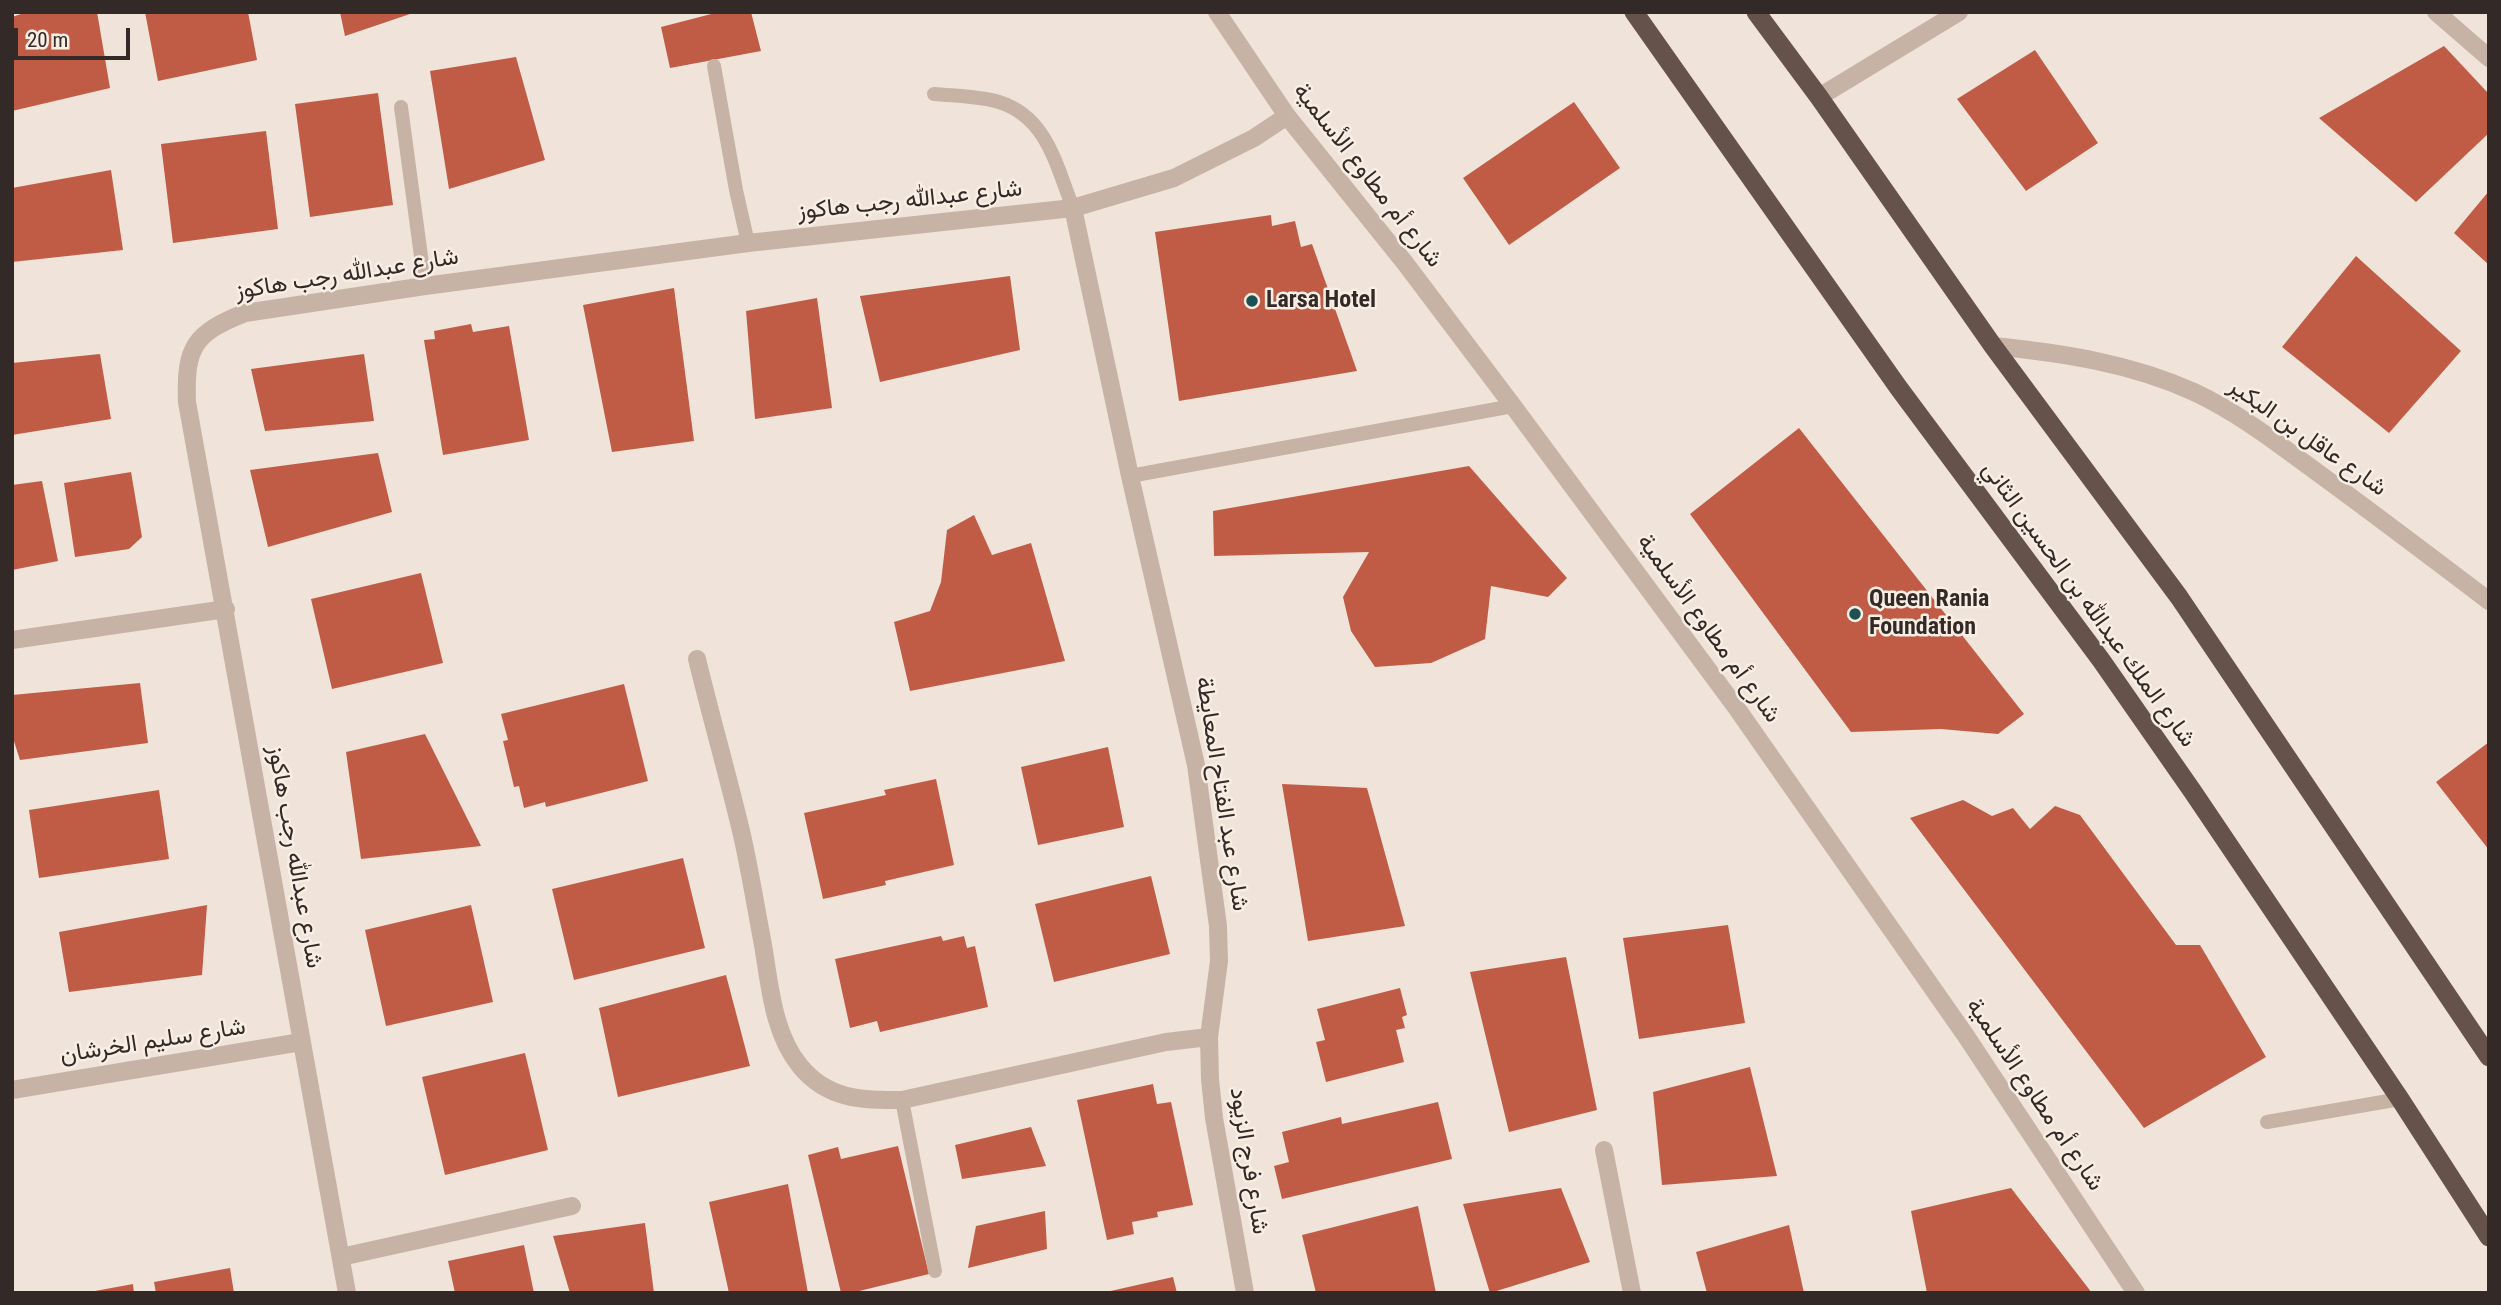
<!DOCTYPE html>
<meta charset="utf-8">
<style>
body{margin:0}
#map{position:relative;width:2501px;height:1305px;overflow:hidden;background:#f0e3d9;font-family:"Roboto Condensed",sans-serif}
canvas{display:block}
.frame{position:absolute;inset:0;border:14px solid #332926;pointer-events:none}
.scale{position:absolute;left:14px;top:28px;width:116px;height:32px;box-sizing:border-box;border:4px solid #332926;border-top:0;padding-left:9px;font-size:21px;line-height:24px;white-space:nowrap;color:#332926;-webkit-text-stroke:5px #f8eee4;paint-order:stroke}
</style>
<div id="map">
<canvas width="2501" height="1305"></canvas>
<div class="frame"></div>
<div class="scale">20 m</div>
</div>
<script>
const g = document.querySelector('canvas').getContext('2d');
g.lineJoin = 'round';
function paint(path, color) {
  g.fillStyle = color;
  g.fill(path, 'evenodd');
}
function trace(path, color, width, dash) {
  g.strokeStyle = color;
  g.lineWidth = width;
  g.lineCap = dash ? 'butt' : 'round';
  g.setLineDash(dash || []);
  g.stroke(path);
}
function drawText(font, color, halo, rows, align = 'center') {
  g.font = font + ' "Roboto Condensed",Vazirmatn,sans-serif';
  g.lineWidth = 5;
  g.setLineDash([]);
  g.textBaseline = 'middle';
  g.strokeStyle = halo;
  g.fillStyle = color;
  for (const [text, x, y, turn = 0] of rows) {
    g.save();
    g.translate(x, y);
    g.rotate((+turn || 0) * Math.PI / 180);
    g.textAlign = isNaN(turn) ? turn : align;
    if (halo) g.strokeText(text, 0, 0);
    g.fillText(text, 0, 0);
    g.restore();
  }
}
paint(new Path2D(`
 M27,12H97L110,88L12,111V17Z
 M145,12H248L257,60L158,81Z
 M340,12H413V13L345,36Z
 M719,12H751L761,51L670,68L661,27Z
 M2444,46L2489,94V133L2416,202L2319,118Z
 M2035,50L2098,143L2026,191L1957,99Z
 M516,57L545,160L449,189L430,71Z
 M378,93L393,205L310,217L295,104Z
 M1574,102L1620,168L1509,245L1463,178Z
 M266,131L278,229L173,243L161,144Z
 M111,170L123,250L12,262V188Z
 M2489,191V265L2454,233Z
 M1271,215L1272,226L1295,221L1301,247L1312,244L1357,371L1179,401L1155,232Z
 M2356,256L2461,351L2389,433L2282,347Z
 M1010,276L1020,350L880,382L860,296Z
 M674,288L694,441L612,452L583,305Z
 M817,298L832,408L755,419L746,311Z
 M471,324L473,332L509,326L529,440L443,455L424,340L435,339L434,331Z
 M100,354L111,419L12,435V363Z
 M364,354L374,421L265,431L251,369Z
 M1799,428L2024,714L1998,734L1941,729L1851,732L1690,514Z
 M378,453L392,512L268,547L250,470Z
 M1469,466L1567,578L1548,597L1491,586L1485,639L1431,663L1375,667L1351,631L1343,597L1369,552L1214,556L1213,511Z
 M131,472L142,537L129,549L75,557L64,483Z
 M42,481L58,561L12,570V485Z
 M974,515L992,555L1031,543L1065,661L910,691L894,622L930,611L941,582L947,530Z
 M421,573L443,663L332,689L311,599Z
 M140,683L148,743L20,760L12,735V695Z
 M624,684L648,781L546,807L545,802L524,808L519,786L514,787L503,741L508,740L501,714Z
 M425,734L481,846L361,859L346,752Z
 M2489,742V850L2436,782Z
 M1108,747L1124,827L1038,845L1021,767Z
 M936,779L954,865L885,881L886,885L823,899L804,813L886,795L884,790Z
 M1282,784L1367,788L1405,926L1308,941Z
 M159,790L169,859L39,878L29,810Z
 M1963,800L1992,816L2013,808L2030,829L2055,806L2080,815L2176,945H2200L2266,1057L2144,1128L1910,818Z
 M683,858L705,948L574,980L552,889Z
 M1151,876L1170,954L1054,982L1035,904Z
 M207,905L202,975L69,992L59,932Z
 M471,905L493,1002L386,1026L365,930Z
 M1728,925L1745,1023L1639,1039L1623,938Z
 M941,936L943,941L964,936L967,948L975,946L988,1007L880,1032L877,1021L850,1028L835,959Z
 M1566,957L1597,1110L1509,1132L1470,972Z
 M726,975L750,1066L618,1097L599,1008Z
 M1400,988L1407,1015L1402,1017L1405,1028L1396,1030L1404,1062L1326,1082L1316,1042L1325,1040L1317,1009Z
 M525,1053L548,1150L445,1175L422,1077Z
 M1750,1067L1777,1176L1662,1185L1653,1092Z
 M1153,1084L1157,1104L1171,1102L1193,1205L1157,1212L1158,1217L1132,1222L1134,1234L1107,1240L1077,1100Z
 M1438,1102L1452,1159L1282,1199L1274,1166L1289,1162L1282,1132L1341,1117L1342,1124Z
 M1031,1127L1046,1166L962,1179L955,1145Z
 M898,1146L929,1274L851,1293H841L808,1155L838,1147L841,1159Z
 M788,1184L808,1293H729L709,1202Z
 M1561,1188L1590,1262L1490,1293L1463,1204Z
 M2011,1188L2092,1293H1927L1911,1211Z
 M1418,1206L1436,1293H1316L1302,1235Z
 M1045,1211L1047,1249L968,1268L976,1226Z
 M645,1223L654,1293H570L553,1236Z
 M1789,1225L1804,1293H1707L1696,1252Z
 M524,1245L534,1293H455L448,1261Z
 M230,1268L234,1293H156L154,1282Z
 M1173,1277L1177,1293H1107L1106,1292Z
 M133,1284L134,1293H95V1291Z`), '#c05c46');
trace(new Path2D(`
 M714,66L736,190L748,243
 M934,94C955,96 979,96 999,102C1047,117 1056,165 1073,208
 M401,107L425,286
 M1130,476L1513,406
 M902,1100L935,1271
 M2267,1122L2400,1099`), '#c7b3a5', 14);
trace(new Path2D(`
 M1217,12L1287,116L1405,263L1513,406L1738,710L1966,1036L2136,1293
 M2436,12L2489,58
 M1819,97L1959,12
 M1073,208L1130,476L1196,765L1218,926L1219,961L1209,1037L1210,1079L1214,1118L1245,1293
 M1993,346C2062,353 2130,363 2194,392C2237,412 2276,442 2314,470C2373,513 2431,557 2489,601
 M12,640L226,609
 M697,659C711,717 728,776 742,835C750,871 756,908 763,945C770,986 773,1033 800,1066C828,1100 861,1100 902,1100L1166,1042L1209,1037
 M12,1090L301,1042
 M1604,1150L1632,1293
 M341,1257L572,1206
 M347,1293L187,402C185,347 194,333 245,313L425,286L748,243L1073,208L1174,178L1254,138L1287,116`), '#c7b3a5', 18);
trace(new Path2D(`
 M1634,12L1898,387L2101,660L2193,792L2400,1099L2489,1237
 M1756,12L1819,97L1993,346L2179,597L2489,1057`), '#64524b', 19);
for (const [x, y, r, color] of [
 [1252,301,7,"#1e5252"],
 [1855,614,7,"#1e5252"]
]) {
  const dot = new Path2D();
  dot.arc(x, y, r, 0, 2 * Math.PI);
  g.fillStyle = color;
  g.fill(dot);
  trace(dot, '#f8eee4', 2.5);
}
drawText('24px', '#332926', '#f8eee4', [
 ["شارع أم مطاوع الأسلمية",1367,176,52],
 ["شارع عبدالله رجب هاكوز",910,201,-6],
 ["شارع عبدالله رجب هاكوز",347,275,-9],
 ["شارع عاقل بن البكير",2307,438,35],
 ["شارع الملك عبدالله بن الحسين الثاني",2088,605,54],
 ["شارع أم مطاوع الأسلمية",1708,629,54],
 ["شارع عبد الفتاح المعايطة",1221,794,81],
 ["شارع عبدالله رجب هاكوز",294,857,80],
 ["شارع سليم الخرشان",153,1042,-9],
 ["شارع أم مطاوع الأسلمية",2034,1095,56],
 ["شارع فرج الزيود",1248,1161,81]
]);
drawText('bold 24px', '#332926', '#f8eee4', [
 ["Larsa Hotel",1266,301],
 ["Queen Rania",1869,600],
 ["Foundation",1869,628]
], 'left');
</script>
